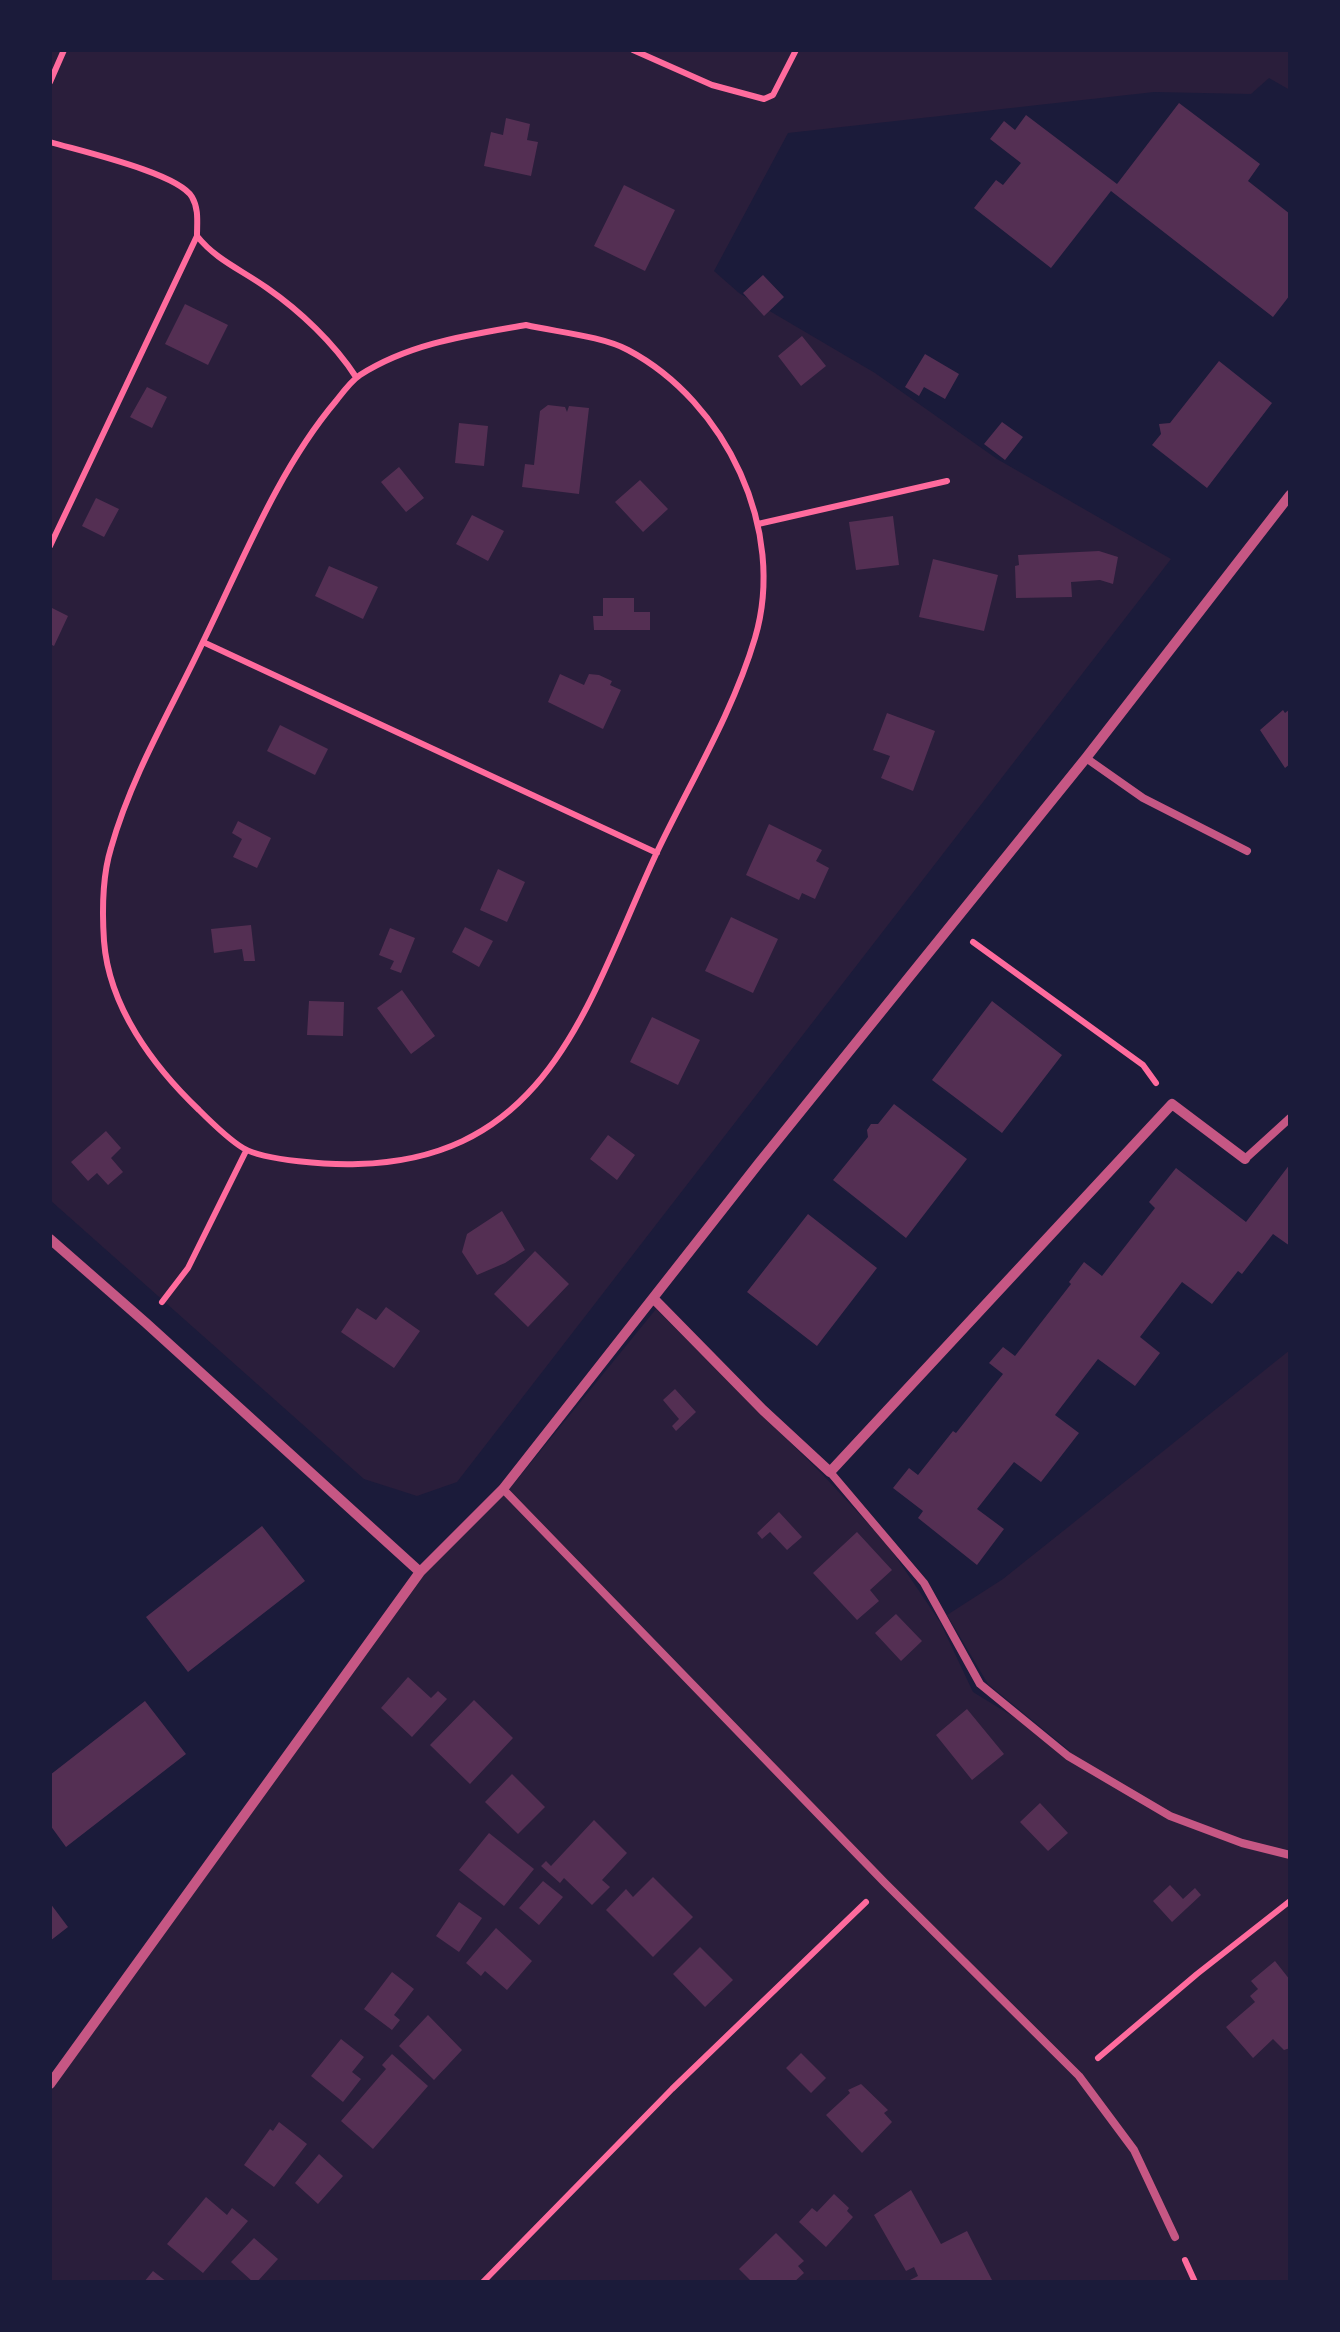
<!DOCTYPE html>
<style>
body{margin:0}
#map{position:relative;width:1340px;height:2332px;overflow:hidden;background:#1b1b3a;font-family:Karla,sans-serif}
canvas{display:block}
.frame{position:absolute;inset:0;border:52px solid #1b1b3a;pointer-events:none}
</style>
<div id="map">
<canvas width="1340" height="2332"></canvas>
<div class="frame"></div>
</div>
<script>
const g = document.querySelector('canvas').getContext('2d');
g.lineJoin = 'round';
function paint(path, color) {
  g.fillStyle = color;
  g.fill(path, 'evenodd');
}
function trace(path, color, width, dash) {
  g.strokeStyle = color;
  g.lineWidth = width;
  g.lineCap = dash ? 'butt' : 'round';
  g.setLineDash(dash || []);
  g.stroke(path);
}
paint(new Path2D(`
 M50,50H1290V90L1269,78L1251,94L1154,92L788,133L714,271L739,293L875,373L997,459L1171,559L457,1482L417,1496L364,1479L50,1200Z
 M656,1309L823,1475L888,1545L940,1622L973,1692L1071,1752L988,1684L947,1615L1003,1579L1290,1350V2282H50V2087L417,1576L507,1492Z`), '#2a1e3b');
paint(new Path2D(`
 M1179,103L1260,164L1248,181L1290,214V295L1273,317L1111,191L1051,268L974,208L996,180L1003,185L1021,163L990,139L1004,121L1015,130L1026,115L1117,184Z
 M506,118L530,124L527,140L538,142L531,176L484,166L491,132L503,135Z
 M624,185L675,210L645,271L594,246Z
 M763,275L784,297L764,316L743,293Z
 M185,304L228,325L208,365L165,344Z
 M802,336L826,366L801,386L778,356Z
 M925,354L959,374L945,399L924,387L919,396L905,387Z
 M1219,361L1272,403L1207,488L1152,445L1161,434L1159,424L1170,423Z
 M147,387L167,397L152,428L130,417Z
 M548,405L565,407L567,412L569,406L589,408L579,494L522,487L525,464L534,465L540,411Z
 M1002,422L1023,437L1005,460L984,444Z
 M459,423L488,426L484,466L455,463Z
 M399,467L424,498L406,512L381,482Z
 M640,480L668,509L643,532L615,502Z
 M96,498L119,509L104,537L82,526Z
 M472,515L504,531L488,561L456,544Z
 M893,516L899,565L856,570L849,522Z
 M1099,551L1118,557L1113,584L1100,580L1071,582L1072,597L1016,598L1015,566L1019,565L1018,555Z
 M933,559L998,575L984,631L919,617Z
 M329,566L378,587L363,619L315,596Z
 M603,598H634V612H650V630H594L593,616H603Z
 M50,607L68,616L54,646L50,644Z
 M560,674L584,685L589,674L599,675L612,681L610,685L621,690L603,729L548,702Z
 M1290,709V764L1285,768L1260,730L1283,710L1285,713Z
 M887,713L935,731L913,791L881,778L890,756L873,750Z
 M280,725L328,749L315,775L267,751Z
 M238,821L271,838L257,868L233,857L242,839L232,833Z
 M769,824L822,850L816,861L829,868L815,899L802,893L799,900L746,875Z
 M498,869L525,882L507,922L480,910Z
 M731,917L778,939L753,993L705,971Z
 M251,925L255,961H244L242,949L214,953L211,929Z
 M465,927L493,941L479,967L452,952Z
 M390,928L415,938L401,973L390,969L394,961L379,955Z
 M402,990L435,1036L411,1054L377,1008Z
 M309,1001L344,1002L343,1036L307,1035Z
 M992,1001L1062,1055L1002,1133L932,1080Z
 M652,1017L700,1040L678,1085L630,1062Z
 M894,1104L967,1159L906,1238L833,1180L868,1137L867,1130L871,1124H878Z
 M106,1131L121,1148L111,1158L123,1172L108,1185L97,1173L88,1181L71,1162Z
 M608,1135L635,1155L617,1180L590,1159Z
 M1290,1164V1246L1273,1234L1242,1274L1238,1271L1212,1304L1182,1282L1140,1337L1160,1353L1135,1386L1098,1359L1055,1415L1079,1433L1041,1482L1014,1462L977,1509L1004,1529L977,1565L918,1518L923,1511L893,1488L909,1468L918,1475L953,1431L956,1433L1003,1374L989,1363L1003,1347L1015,1356L1071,1284L1069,1282L1084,1262L1102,1276L1155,1208L1149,1202L1176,1168L1246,1222Z
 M502,1211L525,1250L505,1263L477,1275L462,1252L467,1234Z
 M808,1214L877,1268L817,1346L747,1292Z
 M535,1251L569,1284L528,1327L494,1294Z
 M386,1307L420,1331L394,1368L341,1332L357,1308L376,1320Z
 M675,1389L696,1412L676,1431L672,1426L679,1419L663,1400Z
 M779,1512L802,1537L787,1550L770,1532L762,1539L757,1533Z
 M262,1526L305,1581L188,1672L146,1617Z
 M857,1532L892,1570L870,1590L879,1601L857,1620L813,1573Z
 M896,1614L922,1641L901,1661L875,1633Z
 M408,1677L431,1698L438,1691L447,1699L412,1737L381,1708Z
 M474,1700L513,1738L470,1784L430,1745Z
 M145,1701L186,1754L66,1847L50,1825V1775Z
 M967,1709L1004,1754L972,1780L936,1735Z
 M512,1774L545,1807L518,1834L485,1802Z
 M1040,1803L1068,1833L1048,1851L1020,1822Z
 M594,1820L627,1853L602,1880L610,1887L592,1905L564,1878L560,1883L541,1866L546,1861L551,1866Z
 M489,1833L534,1869L504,1906L459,1870Z
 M653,1877L693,1917L653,1957L606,1910L626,1889L633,1897Z
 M543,1881L563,1897L539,1925L519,1908Z
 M1170,1885L1183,1899L1195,1888L1201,1895L1172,1922L1153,1901Z
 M459,1902L482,1918L459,1952L436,1936Z
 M50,1903L68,1927L50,1941Z
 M496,1928L532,1961L507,1990L485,1971L481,1976L466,1963Z
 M700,1947L733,1980L705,2007L673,1974Z
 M1275,1961L1290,1980V2048L1284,2050L1273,2039L1253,2058L1226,2027L1255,2002L1250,1996L1258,1989L1251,1981Z
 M392,1972L414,1989L394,2015L400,2020L392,2030L364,2009Z
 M428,2015L462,2050L434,2080L399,2046Z
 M341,2039L364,2057L352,2072L361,2079L343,2102L311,2076Z
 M801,2053L826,2078L811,2093L786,2068Z
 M392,2054L428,2086L373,2149L341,2121L386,2069L382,2065Z
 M861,2084L888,2110L884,2113L892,2122L862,2153L826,2115L850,2093L848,2090Z
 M279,2122L307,2144L274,2187L244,2165L270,2129L273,2131Z
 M319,2154L343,2176L318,2204L295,2183Z
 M911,2190L941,2244L967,2231L993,2282H906L918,2276L914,2267L906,2271L874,2215Z
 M834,2194L849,2208L847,2211L853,2217L826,2247L799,2222L812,2208L817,2212Z
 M206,2197L227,2215L232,2208L248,2221L203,2273L167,2244Z
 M776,2233L804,2261L798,2266L804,2273L794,2282H752L739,2269Z
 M254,2238L278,2259L257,2282H253L231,2262Z
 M153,2271L167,2282H144Z`), '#542f53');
trace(new Path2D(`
 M633,50L712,85L764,99L773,95L796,50
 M50,82L64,50
 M50,142C80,151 178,173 192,197C199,209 197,222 197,236L50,546
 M197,236C216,260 242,270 267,288C300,311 334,343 356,377
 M526,325C556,332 602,336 628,350C726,402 787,530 755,638C733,712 691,781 658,850C589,996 553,1159 358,1164C331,1165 265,1161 243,1148C228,1139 212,1123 199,1110C153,1066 109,1007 104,941C102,911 102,877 111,848C131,777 170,711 201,646C242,563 277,471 336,401C343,392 351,381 360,375C410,343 469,335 526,325Z
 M758,524L947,481
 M203,642L657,853
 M973,942L1143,1065L1156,1083
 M162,1302L188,1268L246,1151
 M1098,2058L1197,1974L1290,1901
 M1185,2260L1195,2282
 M483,2282L672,2089L866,1902`), '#ff6b9d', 6);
trace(new Path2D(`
 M1086,758L1143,798L1247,851
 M1245,1159L1290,1118
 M830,1472L924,1583L980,1684L1068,1756L1170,1816L1242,1843L1290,1855
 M503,1489L885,1883L1079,2076L1134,2150L1175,2237`), '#c65784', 8);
trace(new Path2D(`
 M50,1239L146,1323L420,1572
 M653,1298L763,1410L830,1472L1172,1104L1245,1159
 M50,2084L420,1572L503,1489L759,1163L1086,758L1290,495`), '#c65784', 10);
</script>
